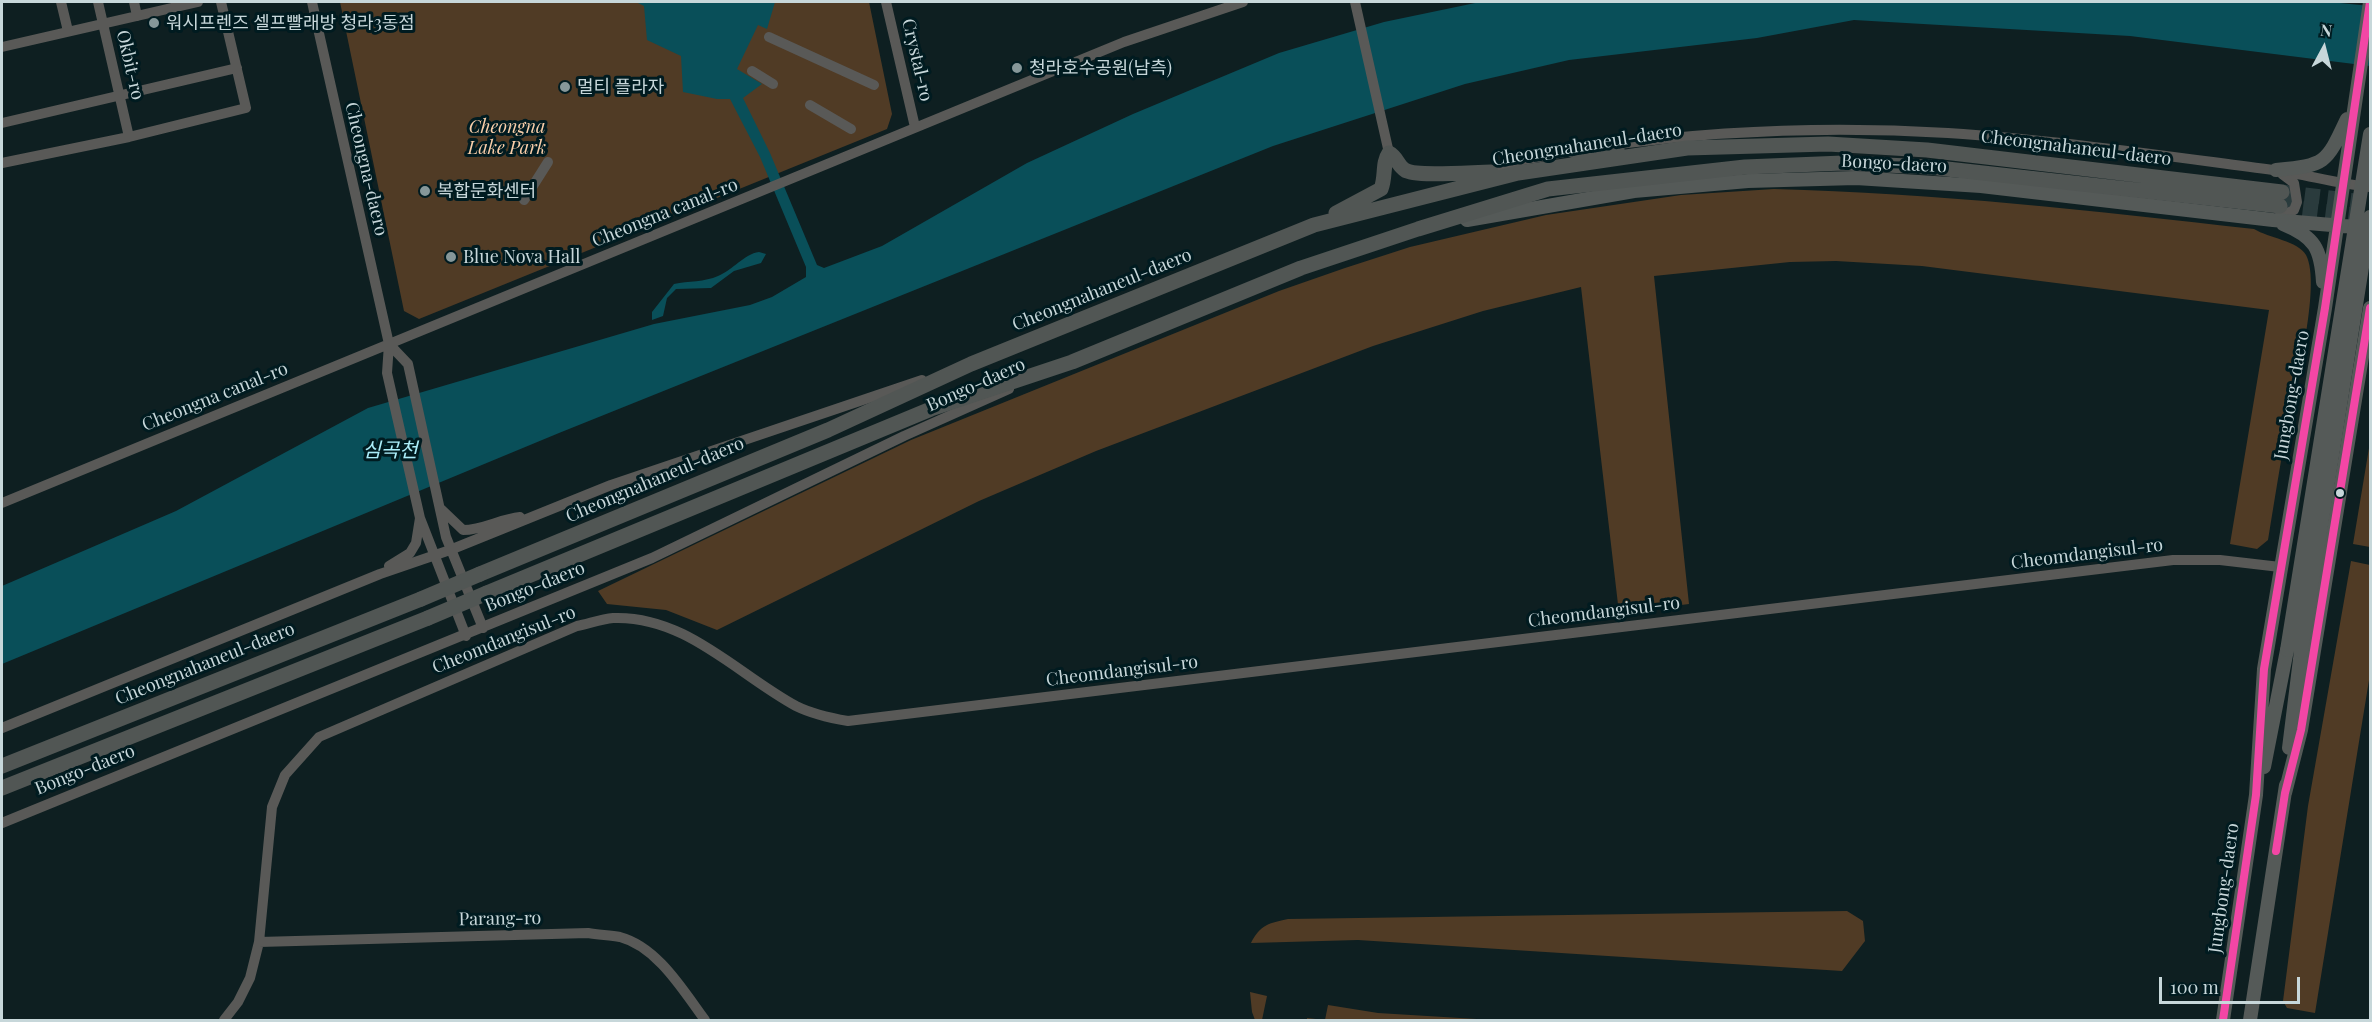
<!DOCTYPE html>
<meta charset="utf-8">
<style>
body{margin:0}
#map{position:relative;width:2372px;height:1022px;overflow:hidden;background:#0e1f21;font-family:"Playfair Display",serif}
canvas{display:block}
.frame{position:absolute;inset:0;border:3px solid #c7d7da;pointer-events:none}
.north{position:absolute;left:2294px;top:18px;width:60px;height:60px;-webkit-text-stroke:4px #001b20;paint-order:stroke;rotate:7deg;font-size:16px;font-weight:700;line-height:24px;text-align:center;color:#c7d7da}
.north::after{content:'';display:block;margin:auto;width:21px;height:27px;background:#c7d7da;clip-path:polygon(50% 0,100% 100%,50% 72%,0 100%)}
.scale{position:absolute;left:2159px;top:977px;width:141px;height:27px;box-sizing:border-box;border:3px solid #c7d7da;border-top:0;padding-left:8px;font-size:18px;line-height:21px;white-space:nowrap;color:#c7d7da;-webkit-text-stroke:4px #001b20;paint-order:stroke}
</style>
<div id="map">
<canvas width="2372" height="1022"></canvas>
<div class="frame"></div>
<div class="north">N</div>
<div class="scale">100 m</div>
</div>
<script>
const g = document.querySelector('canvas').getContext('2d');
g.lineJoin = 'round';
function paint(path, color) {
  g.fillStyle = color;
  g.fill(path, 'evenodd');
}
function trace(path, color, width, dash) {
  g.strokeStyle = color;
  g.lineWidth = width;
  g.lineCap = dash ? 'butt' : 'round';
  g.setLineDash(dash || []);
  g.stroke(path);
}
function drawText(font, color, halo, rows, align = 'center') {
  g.font = font + ' "Playfair Display","Noto Sans KR",serif';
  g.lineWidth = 6;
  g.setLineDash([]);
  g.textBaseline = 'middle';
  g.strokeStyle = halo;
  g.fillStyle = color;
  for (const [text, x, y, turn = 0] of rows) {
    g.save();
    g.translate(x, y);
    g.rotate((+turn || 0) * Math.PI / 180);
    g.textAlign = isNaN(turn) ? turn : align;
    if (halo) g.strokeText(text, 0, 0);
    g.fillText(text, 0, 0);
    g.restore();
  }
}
paint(new Path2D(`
 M340,2H869L892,114L887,129L419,319L404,311Z
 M1774,189C1936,193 2094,211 2254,229C2269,238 2298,241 2306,255C2322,285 2294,391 2287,427C2280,465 2274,503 2268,540L2257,549L2230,544L2269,310L1922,266L1836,261L1790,262L1654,276L1689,604L1619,613L1581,287L1483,311L1373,346L1096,451L979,501L717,630L666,610L607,604L598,591L911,440L1279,291L1345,268L1410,247L1546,215L1681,195Z
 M2370,442V547L2353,544Z
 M2351,561L2370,565V674L2315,1013L2287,1008L2283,1001L2308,806Z
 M1847,911L1863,921L1865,941L1842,971L1358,940L1251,943C1260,925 1269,923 1288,919Z
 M1250,992L1267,996L1262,1020H1255L1252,1012Z
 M1328,1005L1378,1013L1493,1020H1307V1018L1325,1020Z`), '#503b25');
paint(new Path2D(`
 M636,2H775L767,29L758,25L737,69L762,84L743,98L770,153L817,265L824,268L882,246L1027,163L1133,114L1279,53L1384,22L1480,2H2330L2370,6V66L2130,36L1854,20L1757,38L1569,60L1465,84L1273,146L559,433L2,664V586L176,511L368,408L654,324L750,305L772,297L806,277V267L760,157L730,99H717L683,92L681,56L647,40L644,6Z
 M759,252L766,254L761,263L734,271L711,288L676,289L667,298L663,316L652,320V312L674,284C688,281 705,282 718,276C733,270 744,254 759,252Z`), '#094f59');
trace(new Path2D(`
 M2282,192L2370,203
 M2280,206L2370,217`), '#2a3b3d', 15, [15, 8]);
trace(new Path2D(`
 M61,2L68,31
 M98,2L129,137
 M134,2L137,16
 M312,2L389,344
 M886,2L915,127
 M1355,2L1389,153
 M769,37L874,85
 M2,47L198,2
 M752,71L773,84
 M810,105L851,129
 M2,123L237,68
 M1610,145C1722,130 1835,126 1948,133C2057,140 2165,156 2273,170C2305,174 2337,184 2370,187
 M2,163L129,137L246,108L221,2
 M1485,175L1523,160L1579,149
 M524,200L548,162
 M2273,220L2294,210L2297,202L2294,183L2282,174
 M2,503L1124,42L1243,2
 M441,509L463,530C483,530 500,519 520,517
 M420,518L466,636
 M389,566L410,553L416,543L420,518L387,373L389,344L408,364L446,537L483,628
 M2,728L380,574L450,550L611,485L922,380
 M2,823L652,558L904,436L1009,389
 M259,942L588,933C599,935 610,935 620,937C658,947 684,992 705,1020
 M224,1020L238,1002L250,978L259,942L272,807L285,775L319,737L577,626C588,624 601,619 613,618C685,615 737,674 796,706C812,714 830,718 848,721L2173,560H2220L2280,567`), '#595957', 10);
trace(new Path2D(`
 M2276,170C2326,165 2326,164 2347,119
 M1467,220L1634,191L1748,181L1856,178L1981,186L2273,220L2367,228
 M2283,224C2315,237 2321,249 2323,282
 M2289,748L2301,651
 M2264,767L2287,650
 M2285,793L2301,730L2370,308
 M2223,1020L2256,795L2264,669L2325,308L2370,2
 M2250,1020L2286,785`), '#555a58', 14);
trace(new Path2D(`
 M1572,150L1617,149
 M1336,213L1381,189C1386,177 1382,163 1389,153C1397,157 1398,166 1405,170C1415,177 1474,172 1491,172
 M480,574L828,430L971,364L1314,225L1518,173L1687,148L1828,144L1927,150L2282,192
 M487,593L931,409L1072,362L1301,268L1418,229L1548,189L1745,167L1843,163L1929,167L2280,206
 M2,766L421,599
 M2,788L428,618`), '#515654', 15);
trace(new Path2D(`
 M2287,650L2370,134
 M2301,651L2370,217`), '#555a58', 14);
trace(new Path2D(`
 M421,599L480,574
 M428,618L487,593`), '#515654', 15);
trace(new Path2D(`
 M2276,851L2285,793L2301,730L2370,308
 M2223,1020L2256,795L2264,669L2325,308L2370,2`), '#f346a5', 8);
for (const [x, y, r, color] of [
 [154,23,6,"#869799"],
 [1017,68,6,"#869799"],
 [565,87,6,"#869799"],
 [425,191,6,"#869799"],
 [451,257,6,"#869799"],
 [2340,493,5,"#c7d7da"]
]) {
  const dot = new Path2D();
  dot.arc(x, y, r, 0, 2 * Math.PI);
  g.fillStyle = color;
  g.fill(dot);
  trace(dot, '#001b20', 2);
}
drawText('18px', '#c7d7da', '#001b20', [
 ["워시프렌즈 셀프빨래방 청라3동점",166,23],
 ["청라호수공원(남측)",1029,68],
 ["멀티 플라자",577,87],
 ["복합문화센터",437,191],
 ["Blue Nova Hall",463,257]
], 'left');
drawText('18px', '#c7d7da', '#001b20', [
 ["Crystal-ro",917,60,77],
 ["Okbit-ro",130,65,77],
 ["Cheongnahaneul-daero",1587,145,-9],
 ["Cheongnahaneul-daero",2076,148,7],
 ["Bongo-daero",1894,164,3],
 ["Cheongna-daero",366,169,77],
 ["Cheongna canal-ro",665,213,-22],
 ["Cheongnahaneul-daero",1102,290,-22],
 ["Bongo-daero",976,385,-24],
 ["Jungbong-daero",2292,395,-80],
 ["Cheongna canal-ro",215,397,-22],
 ["Cheongnahaneul-daero",655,480,-23],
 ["Cheomdangisul-ro",2087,554,-7],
 ["Bongo-daero",535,587,-22],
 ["Cheomdangisul-ro",1604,612,-7],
 ["Cheomdangisul-ro",504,640,-22],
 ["Cheongnahaneul-daero",205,664,-22],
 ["Cheomdangisul-ro",1122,671,-7],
 ["Bongo-daero",85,770,-22],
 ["Jungbong-daero",2224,888,-82],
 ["Parang-ro",500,919,-1]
]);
drawText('italic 18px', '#f9cfaa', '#001b20', [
 ["Cheongna",507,127],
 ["Lake Park",507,148]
]);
drawText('italic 20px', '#abeefa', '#001b20', [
 ["심곡천",390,451]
]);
</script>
